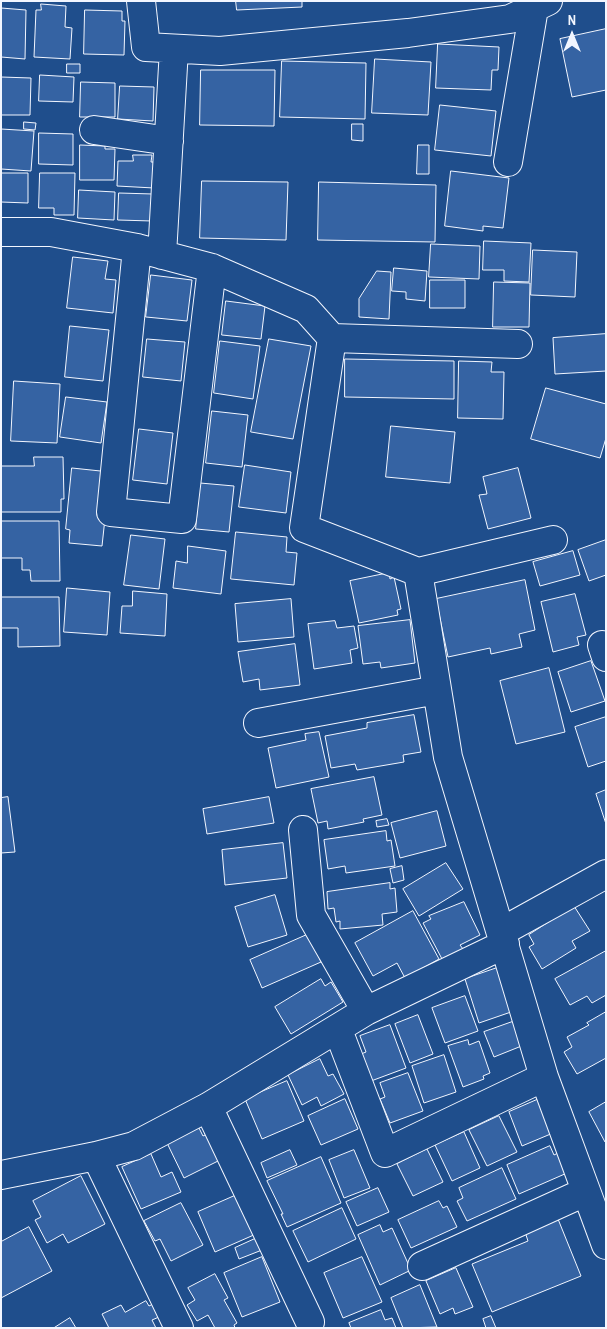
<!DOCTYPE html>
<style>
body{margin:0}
#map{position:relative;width:607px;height:1329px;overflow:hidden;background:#1f4e8c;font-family:"Archivo Narrow",sans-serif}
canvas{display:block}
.frame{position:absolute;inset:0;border:2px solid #f2f6ff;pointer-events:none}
.north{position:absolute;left:547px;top:10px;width:50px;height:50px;-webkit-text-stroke:4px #1f4e8c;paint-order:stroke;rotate:0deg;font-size:14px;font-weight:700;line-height:20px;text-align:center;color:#f2f6ff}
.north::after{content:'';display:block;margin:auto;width:18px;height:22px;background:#f2f6ff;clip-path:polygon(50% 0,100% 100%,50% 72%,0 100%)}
</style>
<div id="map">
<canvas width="607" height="1329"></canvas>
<div class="frame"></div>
<div class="north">N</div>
</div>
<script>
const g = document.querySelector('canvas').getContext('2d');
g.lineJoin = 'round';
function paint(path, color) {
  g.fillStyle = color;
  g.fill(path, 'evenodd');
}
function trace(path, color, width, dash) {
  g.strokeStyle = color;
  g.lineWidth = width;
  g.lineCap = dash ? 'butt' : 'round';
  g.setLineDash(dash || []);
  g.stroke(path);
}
const building = new Path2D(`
 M236,1H302V7L237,10Z
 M41,4L66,6L65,27L72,28L70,59L34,57L36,10H41Z
 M1,8L26,10L25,59L1,57Z
 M85,10L122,11V21H125L124,55L84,54Z
 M606,29V90L572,97L560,39Z
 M438,44L499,47L498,70H492L491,90L436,88Z
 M375,59L431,62L428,115L372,113Z
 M282,61L366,63L365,119L280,117Z
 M67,64H80V73H67Z
 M201,70H275L274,126L200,125Z
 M40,75L74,77L73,102L39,101Z
 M1,77L31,78L30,115H1Z
 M81,82L115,83V117H80Z
 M120,86L154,87L153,121L118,119Z
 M440,105L496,111L491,156L435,150Z
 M24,122L36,123L35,130L24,129Z
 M352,124H363V141L352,140Z
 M1,129L34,131L31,171L1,169Z
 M39,133L73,134V165L39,164Z
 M80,145L105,146V149H115L114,180H80Z
 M418,145H429V174H417Z
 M133,155H152L151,162H154V188L117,186L118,161H133Z
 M451,171L509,178L503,228L483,226V231L445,226Z
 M1,173H28V203L1,202Z
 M40,173H75L74,215H54V208H39Z
 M202,181L288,182L286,240L200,238Z
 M319,182L436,185L435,242L318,240Z
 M79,190L115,192L114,220L78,218Z
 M119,193L153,194L152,221L118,220Z
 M484,241L531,243L529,282L504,281V270H483Z
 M431,244L480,246L479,279L429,277Z
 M533,250L577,252L575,297L531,295Z
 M73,257L108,261L105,279L116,280L113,313L67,308Z
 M394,268L427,271L425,301L406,299V292L392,291Z
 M377,271L391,272L389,319L359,317V299Z
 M151,275L192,280L187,321L146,317Z
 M430,280H465V308H430Z
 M494,282L530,283L529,327H493Z
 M226,301L265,306L261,339L222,335Z
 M70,326L109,330L103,381L65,377Z
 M606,334V371L555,374L553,338Z
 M147,339L185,342L181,381L143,377Z
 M269,339L311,346L293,439L251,432Z
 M220,341L260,346L253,399L214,393Z
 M345,359L454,361V399L345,397Z
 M459,361L492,362L491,372H504L503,419L458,418Z
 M14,381L60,384L57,443L11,441Z
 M546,388L606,404V438L600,458L531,439Z
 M66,397L107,402L101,443L60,437Z
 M212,411L248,415L242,467L206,463Z
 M391,426L455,432L450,483L386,477Z
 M139,429L173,433L167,484L133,480Z
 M34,457H63L64,499H61V512H1V466H34Z
 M245,465L291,472L286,513L239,507Z
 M72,468L110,472L102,546L69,543L70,530L66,529Z
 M518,468L531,518L488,529L479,495L487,494L483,477Z
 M200,483L234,486L229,532L196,529Z
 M1,521H59L60,581H31L30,570H22V558H1Z
 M236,532L287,537L286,552L297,553L294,585L231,579Z
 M131,535L165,539L159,589L124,585Z
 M606,540V575L589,581L578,550Z
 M188,546L226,551L221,594L173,588L176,561L187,563Z
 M573,551L580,575L540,586L533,562Z
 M389,573L390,579L394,577L401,609L397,610L398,615L359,623L350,581Z
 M525,580L535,630L519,634L522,647L491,654L490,648L448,657L436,599Z
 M67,588L110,592L107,635L64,632Z
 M133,591L167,594L165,636L120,633L122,606H132Z
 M575,594L586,635L577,637L579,645L553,652L541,602Z
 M1,597H59L60,646L18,647V628H1Z
 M291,599L294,637L238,642L235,604Z
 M410,620L415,663L381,668L380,662L363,664L358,626Z
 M335,621L337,628L354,626L358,648L350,650L352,663L314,669L308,624Z
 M295,644L300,685L260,690L259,679L243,682L238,652Z
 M591,661L605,701L571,712L558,672Z
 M549,668L565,732L516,744L500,681Z
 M414,715L421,752L403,755L404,762L357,770L355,764L331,768L325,736L367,728V723Z
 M606,717V761L588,767L575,727Z
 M319,732L329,777L276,788L268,748L306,740L305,734Z
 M374,777L382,815L363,819L364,822L328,829L327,821L318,823L311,789Z
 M606,790V824L596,794Z
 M8,797L15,852L1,853V798Z
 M269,797L274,823L207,834L203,809Z
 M437,811L446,846L400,858L391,823Z
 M387,819L389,825L377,827L376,821Z
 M386,831L387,841L391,840L395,866L346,873L345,866L328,869L324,840Z
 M283,843L287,878L225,885L222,850Z
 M446,863L463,889L419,916L403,889Z
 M402,866L404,880L393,883L390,869Z
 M390,883V889L395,888L397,912L382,914L383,925L340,929V921L336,922L334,908L328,909L327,892Z
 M275,895L287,935L248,947L235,907Z
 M464,902L480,935L460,945L463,949L442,959L423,923L431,919L429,916Z
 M574,906L590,931L572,941L576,948L542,969L529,947L534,944L529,935Z
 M413,911L439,959L405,978L397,963L373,976L355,943Z
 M309,934L321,962L262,988L250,960Z
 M606,951V995L592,1003L587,996L570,1005L555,979Z
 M497,968L511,1012L479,1023L465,979Z
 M321,979L325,986L331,982L343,1002L291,1034L275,1007Z
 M465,996L478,1031L445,1043L432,1008Z
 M606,1012V1058L577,1074L564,1052L572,1047L567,1037L589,1025L587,1023Z
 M418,1015L433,1054L410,1063L395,1024Z
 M515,1021L524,1045L494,1057L484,1032Z
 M390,1025L406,1068L371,1081L361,1054L366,1052L360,1036Z
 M468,1040L469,1045L479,1041L490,1073L483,1076L484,1079L463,1087L448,1046Z
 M444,1055L456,1092L424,1103L412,1066Z
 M320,1059L328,1076L333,1074L344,1094L321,1106L317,1097L302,1105L288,1075Z
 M408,1073L423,1111L390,1123L380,1099L385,1097L380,1083Z
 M287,1081L304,1121L262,1139L245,1099Z
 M345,1099L358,1129L321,1145L308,1116Z
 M539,1099L553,1133L522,1146L509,1112Z
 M606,1102V1142H605L589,1112Z
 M499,1116L517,1152L487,1166L469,1130Z
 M199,1128L203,1136L209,1133L222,1159L184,1178L167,1143Z
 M464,1132L480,1168L452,1181L435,1145Z
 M550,1146L554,1155L558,1153L567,1173L519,1194L507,1165Z
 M427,1149L443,1182L413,1196L397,1164Z
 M290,1150L297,1165L267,1178L261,1163Z
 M354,1150L370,1188L344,1198L329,1160Z
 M151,1154L161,1177L172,1172L181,1192L141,1209L122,1167Z
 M321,1157L341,1203L287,1227L281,1214H283L267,1181Z
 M502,1168L516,1199L467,1221L457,1201L463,1198L459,1188Z
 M81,1176L105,1224L68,1243L63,1234L47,1243L35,1220L41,1217L33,1201Z
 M378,1188L389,1212L357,1226L346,1202Z
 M239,1194L256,1234L215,1252L198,1212Z
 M439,1201L443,1208L447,1206L457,1227L411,1248L398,1220Z
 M181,1203L203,1245L171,1261L160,1239L155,1241L144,1221Z
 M342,1208L356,1239L308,1262L293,1231Z
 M558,1219L581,1276L492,1312L472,1264L528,1241L525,1232Z
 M380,1225L383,1232L392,1228L411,1270L380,1285L358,1235Z
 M29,1227L52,1271L1,1298V1242Z
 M257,1238L262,1250L239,1259L235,1248Z
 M262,1257L280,1302L242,1317L224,1273Z
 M362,1257L382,1302L343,1318L324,1273Z
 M456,1268L473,1307L455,1314L453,1308L440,1314L426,1281Z
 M215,1274L228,1298L224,1300L237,1323L234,1325L235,1328H215L208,1315L197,1321L187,1305L195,1300L188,1288Z
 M420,1285L437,1327L403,1328L391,1298Z
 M146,1301L149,1306L153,1304L159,1317L152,1320L156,1328H109L102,1314L121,1305L125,1312Z
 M381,1310L385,1320L392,1318L396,1328H351L349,1323Z
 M491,1316L496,1328H486L483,1319Z
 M70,1318L76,1328H54Z`);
paint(building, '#3563a3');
trace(building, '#f2f6ff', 1);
const minor = new Path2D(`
 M141,1L146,47L220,51L408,33L510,19L548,1
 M94,130L169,141
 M508,162L534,8
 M1,232H51L137,248L212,268L306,309L332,338L304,528L418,572L553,540
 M137,248L111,512L182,519L212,268
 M162,255L174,49
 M332,338L518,344
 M418,572L448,757L544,1077L606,1245
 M602,645L606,657
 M258,723L437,690
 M303,830L311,915L366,1011
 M501,932L606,874
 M338,1030L385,1153L544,1077
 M208,1107L310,1322
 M96,1156L179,1328
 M1,1175L96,1156L134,1146L208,1107L366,1011L505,944
 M422,1266L585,1192`);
trace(minor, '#f2f6ff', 30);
trace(minor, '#1f4e8c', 28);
</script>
